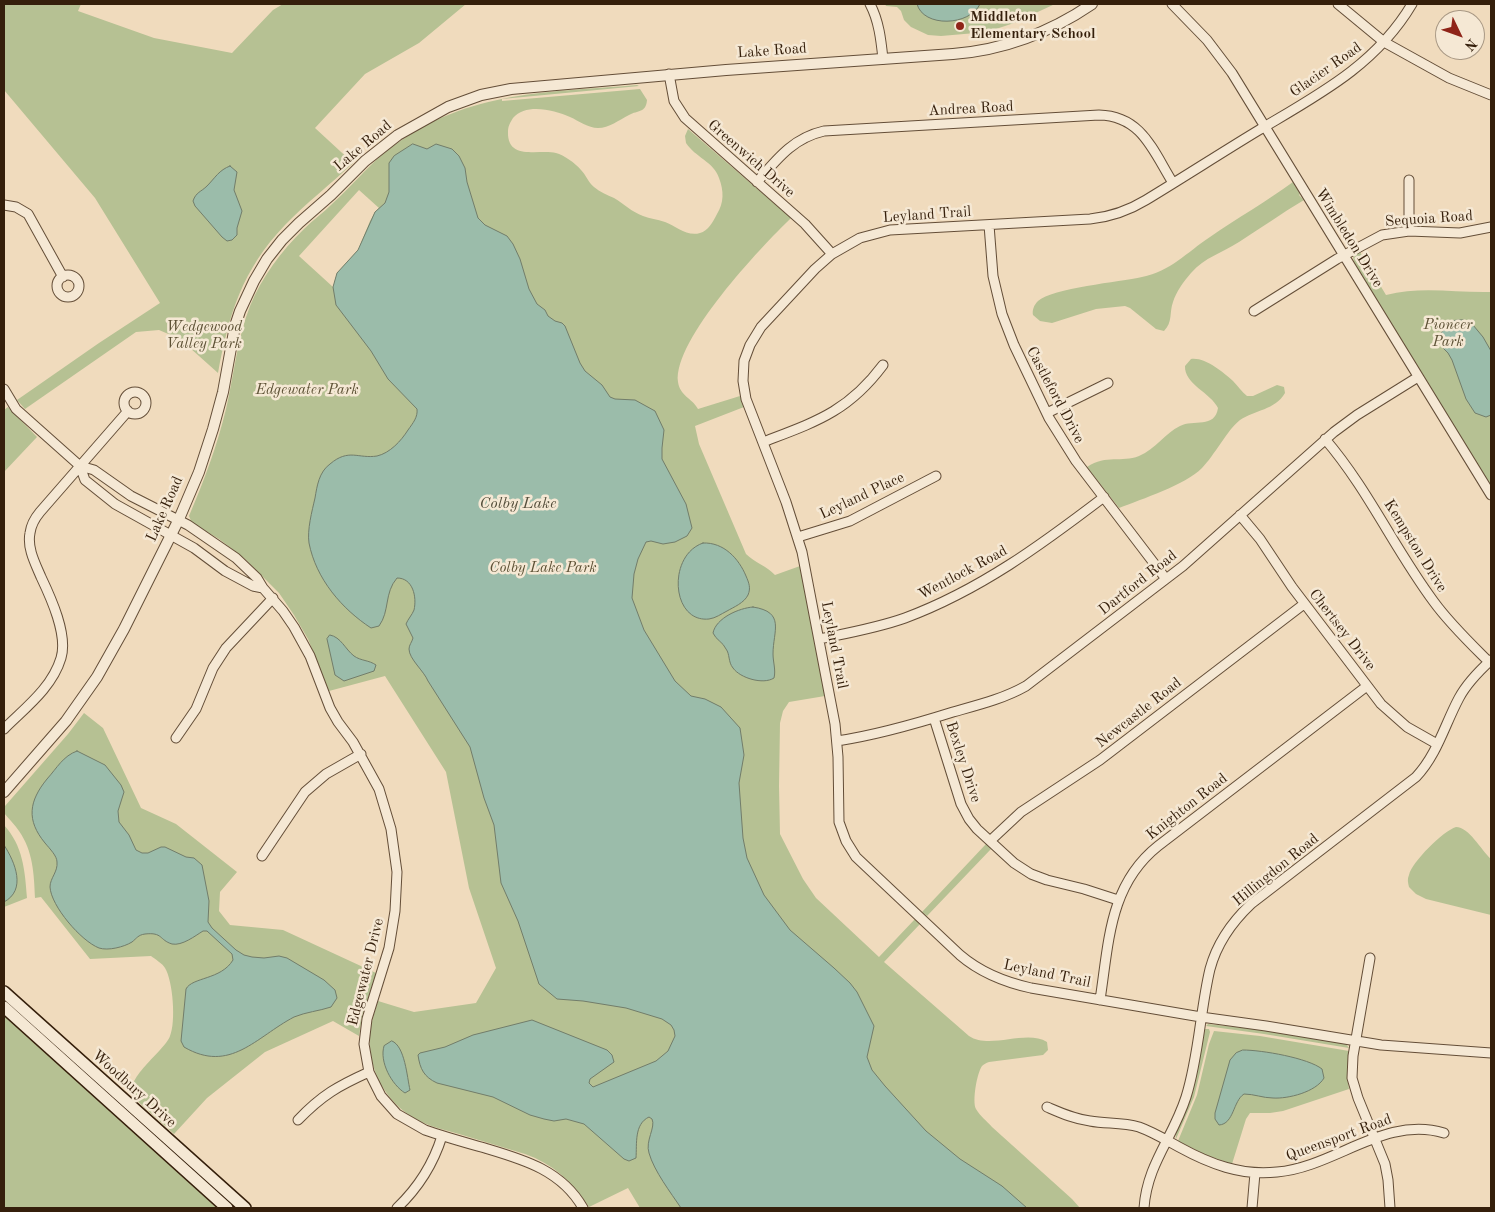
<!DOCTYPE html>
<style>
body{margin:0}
#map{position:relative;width:1495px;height:1212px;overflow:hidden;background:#f0dbbd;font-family:"Old Standard TT",serif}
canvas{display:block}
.frame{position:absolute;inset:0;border:5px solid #351f0b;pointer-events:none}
.north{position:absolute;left:1435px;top:10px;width:50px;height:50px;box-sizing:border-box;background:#f5e8d4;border:1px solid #a89884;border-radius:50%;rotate:132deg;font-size:14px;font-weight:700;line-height:20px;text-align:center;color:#351f0b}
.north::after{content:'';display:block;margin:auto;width:18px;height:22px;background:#8f2418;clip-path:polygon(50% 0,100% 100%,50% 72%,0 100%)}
</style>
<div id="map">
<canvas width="1495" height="1212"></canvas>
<div class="frame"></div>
<div class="north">N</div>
</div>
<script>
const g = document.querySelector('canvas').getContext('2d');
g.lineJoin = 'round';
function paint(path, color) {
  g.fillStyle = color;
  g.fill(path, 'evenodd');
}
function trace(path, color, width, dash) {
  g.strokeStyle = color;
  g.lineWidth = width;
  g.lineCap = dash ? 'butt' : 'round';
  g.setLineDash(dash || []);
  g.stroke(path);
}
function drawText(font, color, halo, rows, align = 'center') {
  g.font = font + ' "Old Standard TT",serif';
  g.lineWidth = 5;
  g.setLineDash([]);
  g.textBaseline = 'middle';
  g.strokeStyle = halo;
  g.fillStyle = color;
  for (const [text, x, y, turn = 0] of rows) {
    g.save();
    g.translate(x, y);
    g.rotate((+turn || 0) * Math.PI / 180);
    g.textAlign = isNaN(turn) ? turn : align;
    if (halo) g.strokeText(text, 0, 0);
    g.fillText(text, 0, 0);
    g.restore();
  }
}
paint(new Path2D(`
 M4,4H81L78,11L154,38L232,53L273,10L283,4H466L419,43L365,74L315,128L353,163C331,184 306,203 285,225C242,270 229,314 218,373L180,339L159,330L136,332L25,409L17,400L99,343L160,303L95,198L4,90Z
 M885,4H1055L1014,23L987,32L941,36L928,35L911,27L904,20L901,11L897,7L886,6Z
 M637,85L639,86L502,99V101L640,89L647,100C646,113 638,110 629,115C619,120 609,128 598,128C588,128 579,121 570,117C554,110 526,103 513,118C510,123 508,126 508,132C507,161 540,149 556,153C564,155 575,163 581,170C586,175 588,182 594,187C600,192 607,195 614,198C624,204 632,212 643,216C650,219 657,219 665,222C676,226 687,237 700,233C708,231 713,222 717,214C724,203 724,191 719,178C714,162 695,157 686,143L685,136L688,129L791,218C761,247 673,340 678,382C680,396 692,398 698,409L740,396L744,407L695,426L699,444L746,554C755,563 767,566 775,575L800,566L825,696L789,702L783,711L780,723L779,786L780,834L803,879L816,898L879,957L915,919L920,924L884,962L969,1036C990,1050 1026,1029 1047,1042L1048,1050L1043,1055L989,1062C986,1063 984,1064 982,1066C977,1073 972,1101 976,1109C980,1116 987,1121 992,1127L1072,1199L1080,1208H640L628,1188L589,1207C573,1182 553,1164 525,1154C503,1147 481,1141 459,1134C445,1130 430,1127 416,1119C386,1103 367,1069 370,1034C371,1022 375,1012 378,1001L414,1012L476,1003L496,968L469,888L446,772L385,676L329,691L308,639L294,615L279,593L245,559L219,539L192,523L189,516C204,481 217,446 226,409C234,375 237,339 250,306C262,277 281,251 304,229C313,220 323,213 332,204C350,188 365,169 383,154C462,90 542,93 637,85ZM359,190L379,208L375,212L370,221L358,250L337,273L333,287L299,256Z
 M1293,182L1300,194L1299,195L1304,200C1282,213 1261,228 1239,242C1222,253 1205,257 1191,273C1184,281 1176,292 1173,302C1169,313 1173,322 1164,331L1156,329L1130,308L1125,306L1096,309L1052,323L1040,321L1033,315C1032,310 1034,305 1038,301C1052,288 1120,282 1142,277C1171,271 1186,253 1210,237C1237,218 1266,202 1293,182Z
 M1360,252L1386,295C1421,286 1456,293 1491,292V486L1354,262L1353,257Z
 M1191,359C1205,357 1223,372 1233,381C1238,386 1242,392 1247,396H1253L1277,385L1284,387L1285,393C1275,410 1255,410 1240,420C1228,429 1214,456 1202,468C1185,485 1142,499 1119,508L1087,467C1107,454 1121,463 1139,456C1156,449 1165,433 1180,426C1193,419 1215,429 1218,408C1211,393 1184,384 1185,366Z
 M8,407L37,437L4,472V410Z
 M84,713L103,728L141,808L176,824L237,872L220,892L219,911L230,925L283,930L376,973L362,1017L359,1036L333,1021L265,1052L207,1098L174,1134L134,1098C121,1080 165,1051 170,1036C176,1022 173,981 165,968C163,964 155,959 151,956L90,959L41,897L35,898C34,874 33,851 19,831C15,825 9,819 4,813L5,806L68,734Z
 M4,825C23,846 25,870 27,898L4,907Z
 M1456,827C1469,827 1481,850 1491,859V915L1426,899L1416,894L1409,887C1408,883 1407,879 1409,875C1412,862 1443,831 1456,827Z
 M986,844L991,849L927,916L922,912Z
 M4,1016L217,1208H4Z
 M1208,1024L1263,1030L1346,1044L1349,1048L1264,1034L1206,1026Z
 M1205,1029H1209L1210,1032L1194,1097L1176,1139C1174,1132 1185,1114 1188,1106C1197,1081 1200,1055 1205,1029Z
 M1214,1031L1260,1036L1349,1051L1347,1074L1349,1089L1283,1111L1270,1113H1250L1246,1119L1232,1164L1206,1155L1178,1141L1197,1095L1209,1044Z`), '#b6c193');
const water = new Path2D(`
 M917,4H980C970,26 923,28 917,4Z
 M413,144L427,149L436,144L452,149L459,156L465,168L467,182L478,218L485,225L507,236L513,244L520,259L529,289L537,304L545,310L548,316L555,321L562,323L565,326L580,363L585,371L602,385L610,397L615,399L635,400L655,411L664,430L662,448V459L686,504L692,528L687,536L675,542L663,544L651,541L646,542L638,559L634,574L632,598L644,630L675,681L691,696L705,699L721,707L740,728L744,755L739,783L743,838L747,858L764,895L790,930L834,968L850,983L857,992L874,1026L867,1057L872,1070L885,1086L926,1131L960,1159L1002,1186L1027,1208H681C671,1193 654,1171 649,1153C645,1141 656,1127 652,1119L649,1117C634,1124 637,1144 636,1158L629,1161L624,1159L584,1124L566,1119L554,1121L544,1119L530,1115L493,1097L437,1083C424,1077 420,1069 418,1055L420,1053L445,1047L473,1035L532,1020L607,1050L612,1055L614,1062L590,1079L589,1083L593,1087L656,1061L668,1051L675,1036L674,1030L671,1025L662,1019L626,1008L583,1001L557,999L539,984L518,921L501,883L494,825L484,798L470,747L428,681C424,671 409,659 409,649C409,645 412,642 413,638L406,624C408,619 412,615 414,610C417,597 413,578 397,578C384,593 390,611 379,626L371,628C342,609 316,579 309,543C307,530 312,511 315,498C317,486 319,472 330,464C349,448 358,459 377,456C390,453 401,441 408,430C413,423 418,417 417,409L388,379L371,351L336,305L333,287L337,273L358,250L375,212L385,203L389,192V163L394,156Z
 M230,166L237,172L234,190L242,211L237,228V235L232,240L227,241L222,237L195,206L193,201C196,192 201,192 207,186C215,178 219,170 230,166Z
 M1463,320L1473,325L1483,337L1491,351V415L1486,417L1475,413L1466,399L1452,360L1448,353L1442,347L1441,333L1451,321Z
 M703,543C724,542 739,559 746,576C749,583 751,588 748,595C744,603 734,607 727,611C721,614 716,618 709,619C671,623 667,555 703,543Z
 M753,607C786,612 773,631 773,654C773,662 776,670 774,678C763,685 740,678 733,668C728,662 730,654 726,649C723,642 716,640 713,633C716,618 739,608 753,607Z
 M330,635C341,637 345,649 354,656C361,661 369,660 376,665L374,671L344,681L335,675L327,639Z
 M77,751L105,765L121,785L124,792L118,811L119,822L129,835L136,850L142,853H148L161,847H165L186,857L194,858L202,865L209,901L208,922L212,928L236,950L244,955L252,957L264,958L279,956L287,958L324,980L335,990L337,998L331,1007C319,1011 306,1012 294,1017C256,1037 230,1074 184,1047L181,1041L186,989C192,977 221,980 233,960L232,954L207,931H203C195,936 182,946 172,944C159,940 163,932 145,934C138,935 137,938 132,942C124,947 108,951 99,948C81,941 51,906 50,887C50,878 58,872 57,862C57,856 50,849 45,843C26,820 29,801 47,779C57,768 63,756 77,751Z
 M4,845C15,862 27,890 4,902Z
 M392,1041C405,1046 407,1077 410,1090L405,1093C392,1085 379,1062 384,1046Z
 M1243,1050C1262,1050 1308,1058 1322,1069L1324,1078C1316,1092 1288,1099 1273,1098C1263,1098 1254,1094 1244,1094C1233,1101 1234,1124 1219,1125L1215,1119V1113L1230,1060L1236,1053Z`);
paint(water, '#9bbcaa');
trace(water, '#727d6a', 1);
const minor = new Path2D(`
 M870,4C879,21 881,40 883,59
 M1172,4L1207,40L1232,73L1491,495
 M1338,4L1384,42L1449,78L1491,95
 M1412,4C1376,65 1318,95 1259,130C1221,153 1184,177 1146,200C1128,211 1110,217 1090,219L890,230L860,238L832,254L815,269L761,327L750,345L744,361L743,381L746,399L786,502L802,552L835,724L838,757L839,822L846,841L856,857L960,955C981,973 1004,982 1031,988L1201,1017L1266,1026L1381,1045L1491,1053
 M669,74L674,101L685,118L805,224L832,254
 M1409,180V231
 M757,182C777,159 793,138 824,131L1099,115C1142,116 1153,151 1173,183
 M4,205L16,207L28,214L63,277
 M989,225L993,276L1002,314L1014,345L1049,418L1076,461L1166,579
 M57 286a11 11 0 1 1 22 0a11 11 0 1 1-22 0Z
 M1254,311L1337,259L1382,235L1409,231L1460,233L1491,227
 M4,389L16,409L80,466L94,470L131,496L188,525L236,558L257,578L263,588L283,611L294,627L310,656L330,708L338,722L353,742L379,789L391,829L397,872L395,911L389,948L367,1019L364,1044L369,1072L381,1096L397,1114L425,1130C445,1137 467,1143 488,1149C525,1160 562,1171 583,1208
 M124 403a11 11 0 1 1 22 0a11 11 0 1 1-22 0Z
 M1047,413L1108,383
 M1325,439C1368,489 1395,550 1434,602C1450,624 1470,643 1489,662
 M763,442C815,422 848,412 883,365
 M80,466L85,480L115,504L194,548L225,571L253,586L263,588
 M1240,515L1260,539L1292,587L1381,704L1407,727L1437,744
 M798,537L850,521L936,476
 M819,639C848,633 877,628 905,618C980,590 1041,545 1104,497
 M934,718L961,804L969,819L977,829L1014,863L1031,874L1047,880L1084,889L1118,900
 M4,729C25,708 52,688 61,658C68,635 51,598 41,577C35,563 27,548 30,533C31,525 35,518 40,512L128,411
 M176,738L196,709L213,668L226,648L273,598
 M837,741C877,735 915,724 953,712C978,705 1003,699 1026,686L1183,566L1334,432L1357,415L1418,377
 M990,841L1021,812L1100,760L1304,604
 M262,856L305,792L326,774L361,754
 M1370,958L1353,1056L1352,1078L1358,1098L1385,1164L1388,1180L1390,1208
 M1100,1000C1109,942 1109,885 1158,846L1367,686
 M1047,1107C1061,1113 1074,1119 1090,1121C1106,1124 1122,1122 1139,1127C1153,1132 1166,1140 1179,1147C1210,1164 1241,1176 1277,1172C1335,1167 1385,1115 1444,1133
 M298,1120C322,1095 338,1086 369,1072
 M397,1208C419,1187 433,1165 442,1136
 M1144,1208C1147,1164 1173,1138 1186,1097C1199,1056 1200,1011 1210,969C1217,943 1232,922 1251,904L1416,777C1437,755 1445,724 1459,698C1467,683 1479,671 1491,660
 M1252,1208L1255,1173`);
const tertiary = new Path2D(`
 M4,792L66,721L97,677L124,629L179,519L199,472L213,429L223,392L235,326L240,311L254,281L267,259L282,240L299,223L331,195L365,161L398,135L448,107L481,95L511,89L726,70L953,54C1003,50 1051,32 1092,4`);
const secondary = new Path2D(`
 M4,992L245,1208
 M4,1007L227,1208`);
trace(minor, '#644e38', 11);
trace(tertiary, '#644e38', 12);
trace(secondary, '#351f0b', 14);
trace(minor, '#f5e8d4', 9);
trace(tertiary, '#f5e8d4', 10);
trace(secondary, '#f5e8d4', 11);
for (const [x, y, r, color] of [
 [960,26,5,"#8f2418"]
]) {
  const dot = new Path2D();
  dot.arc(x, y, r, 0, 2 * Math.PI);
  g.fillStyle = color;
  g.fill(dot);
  trace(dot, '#f5e8d4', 2);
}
drawText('bold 15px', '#351f0b', '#f5e8d4', [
 ["Middleton",970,17],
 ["Elementary School",970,34]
], 'left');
drawText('15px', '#351f0b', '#f5e8d4', [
 ["Lake Road",772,51,-4],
 ["Glacier Road",1326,70,-35],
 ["Andrea Road",971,109,-3],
 ["Lake Road",363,146,-40],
 ["Greenwich Drive",751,159,41],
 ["Leyland Trail",927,215,-4],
 ["Sequoia Road",1429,219,-4],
 ["Wimbledon Drive",1349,238,58],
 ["Castleford Drive",1055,395,62],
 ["Leyland Place",862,496,-25],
 ["Lake Road",165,509,-66],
 ["Kempston Drive",1415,546,58],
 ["Wentlock Road",963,573,-28],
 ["Dartford Road",1138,583,-38],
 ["Chertsey Drive",1342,630,52],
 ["Leyland Trail",834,645,79],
 ["Newcastle Road",1139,713,-38],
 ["Bexley Drive",963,762,72],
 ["Knighton Road",1187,807,-38],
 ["Hillingdon Road",1276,870,-39],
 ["Edgewater Drive",366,972,-76],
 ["Leyland Trail",1047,974,12],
 ["Woodbury Drive",134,1089,42],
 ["Queensport Road",1339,1138,-20]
]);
drawText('italic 15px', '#5c5034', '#f5e8d4', [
 ["Pioneer",1448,325],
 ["Park",1448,342],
 ["Wedgewood",204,327],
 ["Valley Park",204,344],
 ["Edgewater Park",307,390],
 ["Colby Lake Park",543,568]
]);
drawText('italic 16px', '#544e3b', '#f5e8d4', [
 ["Colby Lake",518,504]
]);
</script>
